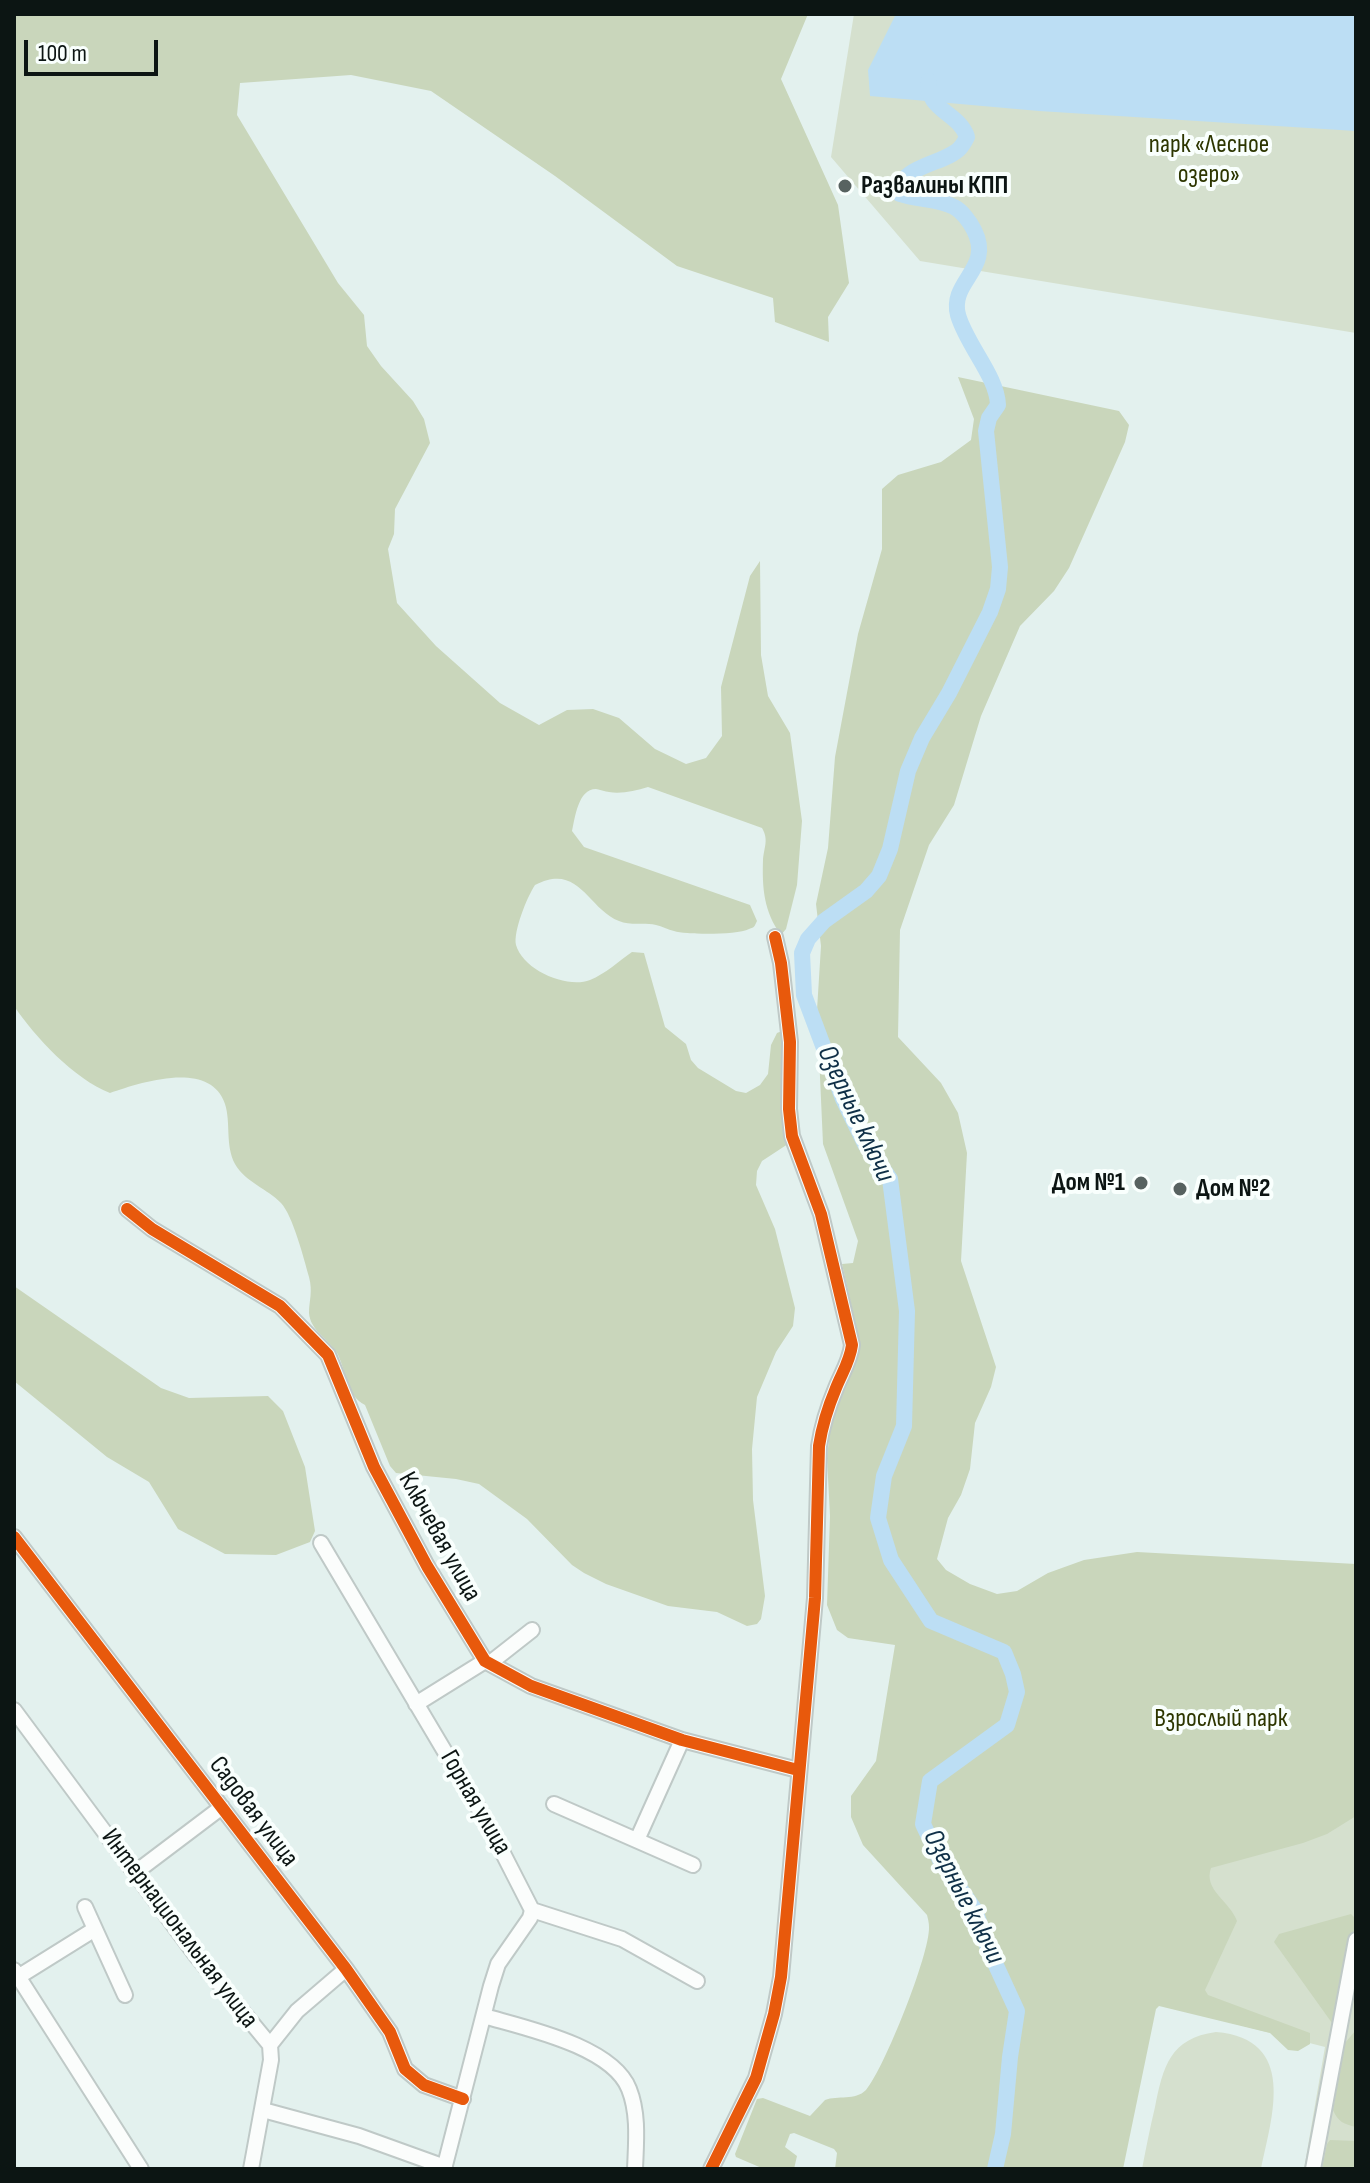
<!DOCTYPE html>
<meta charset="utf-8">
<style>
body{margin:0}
#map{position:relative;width:1370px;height:2183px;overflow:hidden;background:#e3f1ee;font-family:"Sofia Sans Condensed",sans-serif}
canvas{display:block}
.frame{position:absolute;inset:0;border:16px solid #0c1513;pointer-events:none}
.scale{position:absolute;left:24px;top:40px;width:134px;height:36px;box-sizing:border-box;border:4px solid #0c1513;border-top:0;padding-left:10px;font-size:24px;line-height:28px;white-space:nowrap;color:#0c1513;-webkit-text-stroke:6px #f9fffd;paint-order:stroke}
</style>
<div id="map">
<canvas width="1370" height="2183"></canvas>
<div class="frame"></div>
<div class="scale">100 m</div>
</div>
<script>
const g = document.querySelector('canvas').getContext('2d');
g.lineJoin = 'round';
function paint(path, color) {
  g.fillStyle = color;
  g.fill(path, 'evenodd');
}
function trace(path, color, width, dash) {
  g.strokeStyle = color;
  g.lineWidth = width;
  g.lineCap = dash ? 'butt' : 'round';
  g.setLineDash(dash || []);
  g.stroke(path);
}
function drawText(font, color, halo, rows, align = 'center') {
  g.font = font + ' "Sofia Sans Condensed",sans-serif';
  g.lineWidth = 8;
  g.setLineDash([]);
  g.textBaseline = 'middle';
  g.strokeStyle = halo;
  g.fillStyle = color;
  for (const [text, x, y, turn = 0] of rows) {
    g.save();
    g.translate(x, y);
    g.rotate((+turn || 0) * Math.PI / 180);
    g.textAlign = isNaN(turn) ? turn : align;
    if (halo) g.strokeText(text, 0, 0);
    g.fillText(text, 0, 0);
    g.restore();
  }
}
paint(new Path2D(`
 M854,14H1356V333L920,261L831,157Z
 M1292,1576L1356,1584V2169H1304L1325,2047L1150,2002Z
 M1216,2032C1298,2039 1272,2116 1261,2169H1142C1146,2148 1150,2128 1155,2107C1163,2067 1170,2038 1216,2032Z`), '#d5e0ce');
paint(new Path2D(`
 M14,14H808L781,79L838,205L849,283L828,317L829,342L775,322L773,298L677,266L555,176L431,91L351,75L240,83L237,115L338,283L364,315L367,346L381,366L413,401L424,419L430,443L395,509L394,534L388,549L397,603L436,646L500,703L539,725L567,710L593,709L619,718L655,749L686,764L706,758L722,736L721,687L750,576L760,561L761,655L768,696L790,733L802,821L797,885L786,929L781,935C764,912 762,888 763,860C764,847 769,840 762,828L648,787C635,791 621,794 609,792C606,792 598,789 596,789C578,789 575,818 572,831L584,847L750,905L757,921C754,927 755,927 749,929C737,935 687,935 674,931C668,930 662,926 656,925C644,922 630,926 619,921C587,908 579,862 535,885C527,897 513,932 516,945C523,970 567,989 590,980C605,974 619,961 632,952L644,953L665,1027L686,1044L691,1060L698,1068L736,1091L746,1093L760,1085L768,1074L771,1045L777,1033L782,1031L791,1142L762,1161L757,1171L756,1185L775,1229L795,1308L793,1326L776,1352L757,1397L752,1449L753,1500L765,1596L761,1619L757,1624L747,1626L717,1612L668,1606L606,1584L584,1573L572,1565L527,1519L479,1484L456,1479L396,1473L390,1466L365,1405C346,1396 346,1369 337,1353C329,1340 310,1330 309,1313C309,1301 313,1292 309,1277C304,1259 293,1216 281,1203C268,1189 245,1182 235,1164C225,1145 231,1123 225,1104C210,1059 140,1083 110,1093C74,1079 35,1037 14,1006Z
 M958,377L1119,411L1129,425L1125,442L1069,568L1054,591L1020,626L981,716L954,805L929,845L900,930L898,1037L941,1083L958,1113L967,1153L961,1261L996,1367L991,1387L975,1423L970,1469L961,1495L948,1518L937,1559L946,1570L970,1584L997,1594L1017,1591L1048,1573L1084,1560L1137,1552L1356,1564V1816L1327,1834L1303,1843L1211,1868C1203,1890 1230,1901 1237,1921L1205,1990L1208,1995L1310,2033V2044L1298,2051L1288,2050L1270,2033L1159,2006L1156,2009L1123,2169H835L837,2153L834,2149L794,2133L790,2134L785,2147L797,2156L794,2169H764L736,2157L735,2154L757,2099L763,2098L810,2116L825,2100C838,2095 855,2101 866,2090C884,2069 930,1954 929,1927C929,1923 928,1919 927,1915L863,1845L851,1817V1796L876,1761L895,1645L848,1638L837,1630L827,1605L830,1516L827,1458L830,1429L839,1397L854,1364L860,1344L842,1264L853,1263L858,1241L823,1144L817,1010L821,946L816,904L828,848L835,757L858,634L882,549V489L898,475L941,462L971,440L974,419Z
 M14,1286L161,1388L189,1398L268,1396L283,1411L305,1467L315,1531L310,1542L276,1555L225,1554L178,1529L149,1482L107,1457L14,1381Z
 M1351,1914L1356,1919L1336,2021L1332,2023L1274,1942L1279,1934Z
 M1356,2030V2127C1344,2124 1338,2122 1333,2110L1345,2043Z
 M1330,2140L1356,2141V2169H1322L1327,2144Z`), '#c9d6bb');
paint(new Path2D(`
 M896,14H1356V131L1039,111L870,96L868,70Z`), '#bcdef4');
trace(new Path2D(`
 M929,81C925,110 960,113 967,137C966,139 962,146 960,148C946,164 896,166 900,194C917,200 937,198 954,207C962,211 970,222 974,230C994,269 949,281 958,315C967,346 997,376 998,405L989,418L986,431L1000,567L998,589L990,612L949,693L922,738L908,771L890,849L879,876L866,891L824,921L808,939L802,953L804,995L843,1099L865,1144L890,1179L907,1311L904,1426L884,1476L878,1518L891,1560L931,1621L1004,1652L1013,1674L1017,1692L1007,1725L930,1781L923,1824L940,1860L975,1910L988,1948L1017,2011L1010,2057L1003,2134L995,2169`), '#bcdef4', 16);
const minor = new Path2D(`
 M127,1209L152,1229L280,1306L328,1355L374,1467L427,1566L485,1661L531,1686L682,1740L798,1770
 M14,1537L346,1969L390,2032L405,2069L424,2085L463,2099
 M321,1543L489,1826L532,1910
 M490,1663L532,1630
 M416,1704L485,1661
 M14,1710L195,1954L270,2045L271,2060L251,2169
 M554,1804L693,1865
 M637,1840L682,1740
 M136,1872L222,1807
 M85,1907L125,1995
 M532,1910L622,1939L697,1981
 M14,1970L141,2169
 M18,1977L95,1929
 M484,2016C525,2028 612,2046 629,2089C639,2114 636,2143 635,2169
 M270,2045L297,2011L346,1969
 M263,2110L359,2136L445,2167
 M444,2169L491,1986L498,1964L530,1918L532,1910
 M711,2169L756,2078L774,2014L781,1977L815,1598L819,1446C822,1426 828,1407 836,1388C842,1373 850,1361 852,1345L821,1214L792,1136L789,1109L790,1042L781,963L775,937
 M1313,2169L1356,1940`);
trace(minor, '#bfc9c7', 18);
trace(minor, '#fbfdfc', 14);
trace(new Path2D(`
 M127,1209L152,1229L280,1306L328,1355L374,1467L427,1566L485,1661L531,1686L682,1740L798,1770
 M14,1537L346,1969L390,2032L405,2069L424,2085L463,2099
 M711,2169L756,2078L774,2014L781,1977L815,1598L819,1446C822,1426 828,1407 836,1388C842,1373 850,1361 852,1345L821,1214L792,1136L789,1109L790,1042L781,963L775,937`), '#e8590c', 12);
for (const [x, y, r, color] of [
 [845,186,8,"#576260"],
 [1141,1183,8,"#576260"],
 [1180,1189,8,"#576260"]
]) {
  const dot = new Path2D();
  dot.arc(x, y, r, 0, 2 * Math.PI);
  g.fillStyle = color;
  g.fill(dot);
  trace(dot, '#f9fffd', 3);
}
drawText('26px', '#2d3600', '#f9fffd', [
 ["парк «Лесное",1209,145],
 ["озеро»",1209,175],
 ["Взрослый парк",1221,1719]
]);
drawText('bold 26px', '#0c1513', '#f9fffd', [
 ["Развалины КПП",861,186],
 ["Дом №1",1125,1183,"right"],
 ["Дом №2",1196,1189]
], 'left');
drawText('26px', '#0c1513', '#f9fffd', [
 ["Ключевая улица",439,1537,61],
 ["Горная улица",475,1803,60],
 ["Садовая улица",253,1812,53],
 ["Интернациональная улица",179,1929,53]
]);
drawText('italic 28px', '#0f3047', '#f9fffd', [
 ["Озерные ключи",855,1114,65],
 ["Озерные ключи",963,1897,63]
]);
</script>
